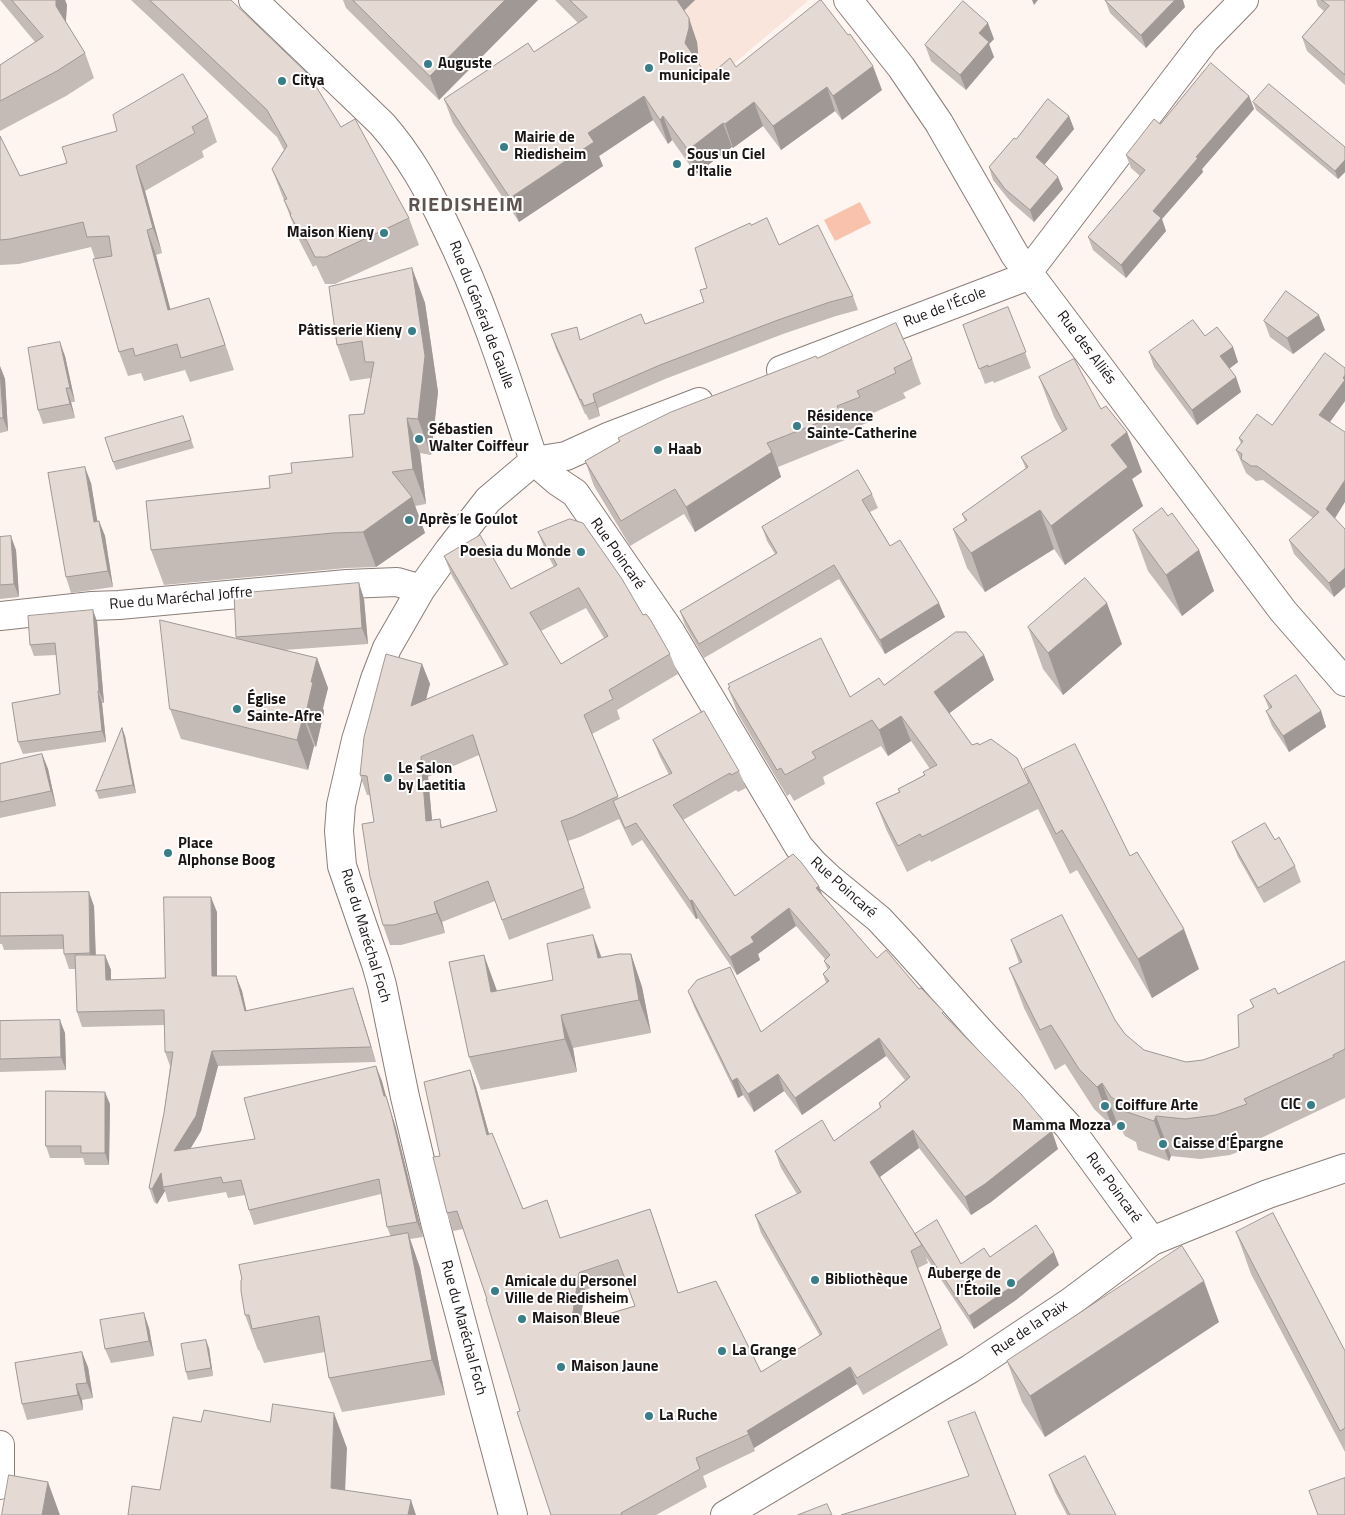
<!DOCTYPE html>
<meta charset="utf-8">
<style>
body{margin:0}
canvas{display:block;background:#fef4f0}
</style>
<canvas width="1345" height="1515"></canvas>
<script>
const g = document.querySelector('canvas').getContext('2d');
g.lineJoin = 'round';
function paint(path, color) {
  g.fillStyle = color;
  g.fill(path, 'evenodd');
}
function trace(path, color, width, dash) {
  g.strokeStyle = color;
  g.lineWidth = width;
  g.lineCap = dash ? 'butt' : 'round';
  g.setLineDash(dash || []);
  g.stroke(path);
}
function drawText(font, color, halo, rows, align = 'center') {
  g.font = font + ' "Titillium Web",sans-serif';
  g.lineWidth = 4;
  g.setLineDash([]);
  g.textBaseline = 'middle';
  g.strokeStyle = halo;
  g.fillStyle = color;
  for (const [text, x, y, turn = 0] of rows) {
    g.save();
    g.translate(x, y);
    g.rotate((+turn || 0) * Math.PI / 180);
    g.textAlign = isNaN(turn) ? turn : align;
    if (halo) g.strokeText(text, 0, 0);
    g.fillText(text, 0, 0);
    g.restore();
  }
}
paint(new Path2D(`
 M618,0H806L808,1L686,104Z`), '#fae5dd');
paint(new Path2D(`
 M860,202L871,223L835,241L824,220Z`), '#f9c2ad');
const minor = new Path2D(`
 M253,0L382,124C410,156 428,189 446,227C483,302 508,382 534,461
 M848,0L901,67L939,123L1015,255L1283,611L1345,682
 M781,370L1020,279L1028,272L1205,40L1244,0
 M534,461L557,481L575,493L670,631L799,847L813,863L829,878L879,919L905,947L979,1030L1068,1126L1152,1241
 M0,616L92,606L119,605L347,584L397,582L421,589
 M0,1445V1485
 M513,1515L436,1226L405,1097L382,985L376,964L342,866L339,831L341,805L356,740L375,679L387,648L421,589L449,550L488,500L534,461L566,456L610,436L699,402
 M725,1515L970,1369L1069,1303L1152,1241L1268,1194L1345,1168`);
trace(minor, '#897e7a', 30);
trace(minor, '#fff', 28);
paint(new Path2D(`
 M0,0H65L67,5L66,22L85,53L94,78L66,96L0,131V65L35,42Z
 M131,0H231L341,127L409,218L419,245L335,284H325L316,265L313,267L300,242L272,169L284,150L277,137Z
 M343,0H538L439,100L346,8Z
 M555,0H695L684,11L697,42L698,52L696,60L708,77L736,67L882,90L842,120L835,111L781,150L763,126L733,148L732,147L696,174L672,140L668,144L653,120L599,156L603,166L519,222L453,123L444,99L534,52L578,23Z
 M1105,0L1185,7L1146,48L1110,13Z
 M1316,0H1345V85L1307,51L1302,37L1324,11L1318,6Z
 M994,39L989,44L994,57L966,90L931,61L925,45Z
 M1249,96L1254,109L1202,169L1203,172L1162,219L1166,231L1126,278L1093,250L1088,237L1140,176L1131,168L1126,155L1160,124Z
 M1253,102L1345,147V172L1338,179L1256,110Z
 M1069,116L1074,129L1044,165L1063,189L1034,222L1010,201L993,180L989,167L1016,139Z
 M208,117L217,142L202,151L204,157L145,191L162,253L156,255L170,309L218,323L234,370L190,382L185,370L144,381L141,373L128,376L119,352L95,259L91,247L19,264L0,265V136L20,176L67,163Z
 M751,225L779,245L853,296L858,310L836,316L783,334L665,379L598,408L600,416L589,420L586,414H585L556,349L551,334L582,340L645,324L704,302L707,288Z
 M412,268L425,303L438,392L431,455L420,453L426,504L415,506L425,533L376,567L346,568L164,585L151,550L270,488L292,473L353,457L364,414L371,378L350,381L337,345Z
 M1008,307L1031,368L994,383L993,381L985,384L963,325Z
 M1264,321L1325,330L1293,354L1270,337Z
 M1205,336L1233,347L1238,362L1229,369L1236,377L1241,392L1197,425L1154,367L1149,352Z
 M65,356L75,402H71L75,418L43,424L38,410Z
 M817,358L912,359L921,384L903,393L906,398L867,416L869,422L847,431L850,438L778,467L781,477L695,532L684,514L630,546L594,486L585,461L619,441L618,438Z
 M0,366L5,379L8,431L0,433Z
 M1039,377L1101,409L1127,432L1142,472L1132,479L1143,506L1065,565L1054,549L985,592L967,568L953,529L965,521L962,514L1026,469L1021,457L1062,432L1054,417Z
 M1345,401L1330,422L1335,518L1334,597L1294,554L1289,540L1313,518L1263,480L1256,481L1246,473L1236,450L1241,444L1239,438L1272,425Z
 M183,416L194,448L116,470L113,462Z
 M91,483L97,521H99L105,536L113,587L71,593L66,577Z
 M872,494L878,508L870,512L890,546L945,617L885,654L839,579L704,658L685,625L680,611L775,554L767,541L762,527Z
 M1168,516L1199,550L1214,591L1182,616L1148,571L1133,530Z
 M538,532L643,615L670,654L678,674L617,710L620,719L592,734L619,799L669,775L660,757L653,740L739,771L746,788L738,792L736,790L683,820L735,896L819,886L822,894L877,958L919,989L945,1016L1058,1149L991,1202L971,1215L919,1148L880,1177L915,1234L961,1264L990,1257L1059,1265L1016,1300L974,1329L926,1257L928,1263L918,1268L948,1345L863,1395L857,1384L754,1448L755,1451L703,1476L707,1487L656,1515H551L487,1299L463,1229L453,1231L447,1213L440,1156L470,1070L476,1087L489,1134L523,1209L560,1238L656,1226L678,1293L761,1372L820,1336L761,1233L755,1215L797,1194L781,1168L775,1151L834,1141L880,1108L879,1103L905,1080L886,1056L802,1115L784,1091L754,1112L743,1095L738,1098L695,1009L688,991L761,1032L826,983L823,974L828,970L824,961L825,959L796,926L758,954L760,960L737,975L698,918L696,919L642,840L632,846L619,819L580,837L568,841L591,908L509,940L495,901L442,922L445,933L401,945H390L383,925L374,822L370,795H367L360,775L422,664L430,684L426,700L504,666L452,576L444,556L511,589L554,567L546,552ZM586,608L604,638L561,664L541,631ZM479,755L497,811L442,827L440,819L432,820L428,777ZM624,1277L635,1306L580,1322L585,1290Z
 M0,537L16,550L19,597L0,599Z
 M359,583L364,599L368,644L284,650L317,658L328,688L323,708L324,712L316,747L314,746L308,770L181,739L170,709L237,639L236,637Z
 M97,621L104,703H102L106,742L23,754L18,742L60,694L56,655L34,656L30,645Z
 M1028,627L1122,644L1063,695L1043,669Z
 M984,655L994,680L949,713L972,745H979L1028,780L1024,769L1130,856L1199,969L1152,998L1077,870L1070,874L1038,809L931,862L930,860L907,872L886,829L876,803L899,792L898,789L924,775L930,769L911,741L888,756L881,746L823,777L825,784L794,801L790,794L787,796L738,714L728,688L730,687L728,684L850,697L884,685Z
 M1264,696L1321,711L1326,727L1289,752L1272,726L1266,711L1269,709Z
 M122,728L125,736L136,793L99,799L96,791Z
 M42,754L48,769L56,806L0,818V764Z
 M1275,840L1295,866L1301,882L1264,903L1238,857L1232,842Z
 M0,893L94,906L96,955H105L111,970V980L165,978L217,912V976H236L242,991L246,1011L358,1003L376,1062L218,1066L201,1131L190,1149L255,1139L376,1066L396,1128L423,1237L410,1239L420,1268L445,1395L342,1412L329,1378L325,1352L264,1363L259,1350H258L245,1315L391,1237L387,1227L381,1194L254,1225L249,1210L245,1195L228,1198L226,1192L168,1202L165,1191L157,1204L154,1202L149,1188L164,1113L170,1066L165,1052V1025L82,1027L77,1012L76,969H69L64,954V949L4,950L2,944H0Z
 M593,935L602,958L631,954L642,987L651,1033L573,1048L577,1072L481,1090L469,1057L496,988L497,991L553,980Z
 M1011,940L1115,1020L1125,1034L1139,1046L1144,1050L1186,1062L1203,1060L1239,1047L1253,1007L1250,1000L1278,994L1345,961V1098L1259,1139L1261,1143L1230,1155L1200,1159L1171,1156L1169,1161L1138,1150L1136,1142L1125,1136L1117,1123L1112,1126L1094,1109L1065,1064L1055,1070L1024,1008L1009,968L1019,963Z
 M0,1021L65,1033L66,1070L0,1072Z
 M110,1104L109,1165H85L83,1158H50L46,1146Z
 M1236,1232L1345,1351V1452L1251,1274Z
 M1219,1322L1045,1437L1022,1402L1007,1361Z
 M149,1328L154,1356L111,1363L105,1349Z
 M209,1348L213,1376L188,1380L186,1372Z
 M88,1367L93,1398L82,1400L83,1410L27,1420L22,1404Z
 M1049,1475L1116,1515H1067L1055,1492Z`), '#c5bbb6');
paint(new Path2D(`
 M56,0H65L67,5L65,31L56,6Z
 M505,0H538L439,100L430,76Z
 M675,0H695L680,14Z
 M1032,0H1038L1034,5Z
 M1175,0H1183L1185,7L1146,48L1141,35Z
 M689,18L697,42L698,52L694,67L685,43Z
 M988,23L994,39L989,44L994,57L966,90L960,75L979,33Z
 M873,66L882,90L842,120L833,96Z
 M827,87L835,111L781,150L773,126Z
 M644,96L653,120L599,156L603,166L519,222L510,198L588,133Z
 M1249,96L1254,109L1202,169L1203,172L1162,219L1166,231L1126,278L1121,265L1153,211L1196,157Z
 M754,102L763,126L733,148L725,124Z
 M663,116L672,140L668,144L660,120Z
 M1069,116L1074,129L1040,170L1036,157Z
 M723,123L732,147L696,174L688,150Z
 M1345,160V172L1338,179L1335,171Z
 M136,166L145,191L162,253L153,228Z
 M1058,177L1063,189L1034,222L1030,210Z
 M147,230L156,255L177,334L168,310Z
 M412,268L425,303L438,392L431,455L418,419Z
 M1319,315L1325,330L1293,354L1287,338Z
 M60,342L65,356L75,402L70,388Z
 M1233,347L1238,362L1226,371L1220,356Z
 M0,366L5,379L8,431L3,418Z
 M1345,375V401L1324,430L1319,415Z
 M1236,377L1241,392L1197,425L1192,410Z
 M66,388L71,402L75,418L70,404Z
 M593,394L598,408L600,416L595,402Z
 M407,418L420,453L426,504L413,469Z
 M1127,432L1142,472L1132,479L1143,506L1065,565L1051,526L1111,445Z
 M772,452L781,477L695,532L686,507Z
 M85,467L91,483L100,537L94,522Z
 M1345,480V502L1332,523L1326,509Z
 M412,497L425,533L376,567L363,532Z
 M1040,510L1054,549L985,592L971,553Z
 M99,521L105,536L113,587L108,571Z
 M11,536L16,550L19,597L14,584Z
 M1199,550L1214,591L1182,616L1166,575Z
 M1345,568V587L1334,597L1329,583Z
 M359,583L364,599L368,644L362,628Z
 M939,603L945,617L885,654L880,640Z
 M1107,603L1122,644L1063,695L1048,653Z
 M93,610L97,621L104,703L99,691Z
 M984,655L994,680L943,718L934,692Z
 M317,658L328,688L323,708L324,712L316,747L305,717L311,682Z
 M422,664L430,684L419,726L411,706Z
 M98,691L102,703L106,742L102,731Z
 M1321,711L1326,727L1289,752L1283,736Z
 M901,716L911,741L888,756L879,730Z
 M303,717L314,746L308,770L297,740Z
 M122,728L125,736L136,793L133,785Z
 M42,754L48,769L56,806L51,791Z
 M421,757L428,777L434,841L426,821Z
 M819,886L825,903L816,888Z
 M89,892L94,906L96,968L90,953Z
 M211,897L217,912V991L212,976Z
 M692,900L698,918L696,919L690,901Z
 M434,902L442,922L445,933L437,913Z
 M789,908L796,926L758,954L760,960L737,975L730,957L751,937Z
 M1184,929L1199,969L1152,998L1138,959Z
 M593,935L605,968L598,958Z
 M631,954L642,987L651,1033L639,1000Z
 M105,955L111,970V995L106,980Z
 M484,955L496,988L503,1025L491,992Z
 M236,976L242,991L250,1026L245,1011Z
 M353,988L358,1003L376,1062L371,1047Z
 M561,1015L573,1048L577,1072L565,1039Z
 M60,1020L65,1033L66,1070L61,1057Z
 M879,1038L886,1056L802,1115L795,1098Z
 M212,1051L218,1066L201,1131L180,1166L174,1151Z
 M376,1066L382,1081L390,1111L384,1096Z
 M470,1070L476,1087L494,1152L487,1135Z
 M778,1074L784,1091L754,1112L748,1094Z
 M737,1078L743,1095L738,1098L732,1081Z
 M1102,1083L1117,1123L1112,1126L1097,1087Z
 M105,1092L110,1104L109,1165L105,1153Z
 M386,1096L396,1128L423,1237L417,1222Z
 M1156,1116L1171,1156L1169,1161L1154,1121Z
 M913,1130L919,1148L877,1179L870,1162Z
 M1052,1131L1058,1149L991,1202L971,1215L965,1197Z
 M161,1173L163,1187L165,1191L157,1204L152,1189Z
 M650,1209L656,1226L684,1311Z
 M408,1233L420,1268L445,1395L432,1360Z
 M1054,1252L1059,1265L1016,1300L974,1329L969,1316Z
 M579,1273L585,1290L577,1343L571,1325Z
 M1204,1281L1219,1322L1045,1437L1030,1396Z
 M144,1313L149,1328L154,1356L149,1341Z
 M206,1340L209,1348L213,1376L211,1368Z
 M82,1352L88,1367L93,1398L87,1383Z
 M850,1367L857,1384L754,1448L747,1431Z
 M76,1384L82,1400L83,1410L78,1395Z
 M334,1413L347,1448L344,1515L331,1488Z
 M48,1482L60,1515H42Z
 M411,1500L416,1515H408Z`), '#a09894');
const building = new Path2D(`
 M12,0H56V6L85,53L57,71L0,101V65L43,37Z
 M150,0H231L309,75L341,127L355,119L409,218L326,257H315L306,239L304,240L290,215L291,214L284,200L287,199L272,169L287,146L267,110Z
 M353,0H505L430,76Z
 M570,0H677L689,18V28L685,43L708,77L730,58L736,67L820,0H821L848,35L850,34L873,66L833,96L827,87L773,126L754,102L725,124L723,123L688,150L663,116L660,120L644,96L588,133L594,142L510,198L444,99L528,43L534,52L587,17Z
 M1105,0H1175L1141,35Z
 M1322,0H1345V75L1302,37L1329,6Z
 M963,1L988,23L979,33L989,42L960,75L925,45Z
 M1211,63L1249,96L1196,157L1198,158L1153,211L1161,218L1121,265L1088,237L1145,170L1126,155L1154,119L1160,124Z
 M183,74L208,117L192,127L195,133L136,166L153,228L147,230L168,310L209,298L225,345L181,358L177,344L135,356L133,348L119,352L93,259L112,256L109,236L87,237L83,222L10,239L0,240V136L20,176L67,163L62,147L117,131L113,115Z
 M1269,84L1345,147V160L1335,171L1253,102Z
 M1048,99L1069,116L1036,157L1058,177L1030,210L1005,189L989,167L1014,138L1016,139Z
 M767,218L779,245L818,225L853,296L830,302L778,320L660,365L593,394L595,402L584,406L581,399L580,400L551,334L577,327L580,340L641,314L645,324L704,302L700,290L707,288L695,248L750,223L751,225Z
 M412,268L425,356L418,419L407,418L413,469L392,472L412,497L363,532L333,533L151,550L146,501L270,488L269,476L292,473L291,463L353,457L349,415L364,414L374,362H365L362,341L337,345L329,287Z
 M1286,291L1319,315L1287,338L1264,321Z
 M1008,307L1026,352L988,367V365L979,369L963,325Z
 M1193,320L1205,336L1217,327L1233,347L1220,356L1236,377L1192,410L1149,352Z
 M896,323L912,359L894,368L896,373L857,391L860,397L837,406L841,414L767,443L772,452L686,507L675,489L621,521L585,461L620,441L618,438L671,412L816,356L817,358Z
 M60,342L70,388H66L70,404L38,410L28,348Z
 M1325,353L1345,368V375L1343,378L1345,380L1319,415L1345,432V480L1326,509L1345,529V568L1329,583L1289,540L1319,512L1257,466H1251L1241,459L1242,454L1236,450L1243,441L1239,438L1257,414L1272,425Z
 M1074,359L1101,409L1106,406L1127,432L1111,445L1128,467L1051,526L1040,510L971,553L953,529L967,520L962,514L1028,467L1021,457L1067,429L1039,377Z
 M0,369L3,418H0Z
 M183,416L191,440L113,462L105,438Z
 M85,467L94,522L99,521L108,571L66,577L48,473Z
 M858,470L872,494L862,500L890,546L900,540L939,603L880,640L834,565L699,644L680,611L777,553L762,527Z
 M1162,508L1168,516L1172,513L1199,550L1166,575L1133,530Z
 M570,519L583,523L622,579L643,615L646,614L650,619L670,654L609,690L613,699L584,715L618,796L573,817L561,821L584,888L502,920L488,881L434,902L437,913L394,925H383L370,877L362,824L374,822L367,776L360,775L364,737L386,654L422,664L411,706L508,664L444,556L480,535L511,589L557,565L538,532ZM579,588L608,636L561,664L530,613ZM473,735L497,811L441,828L440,819L426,821L421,757Z
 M11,536L14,584L0,585V537Z
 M1085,578L1107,603L1048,653L1028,627Z
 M359,583L362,628L236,637L234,594Z
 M93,610L99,691H98L102,731L18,742L12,703L60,694L55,643L30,645L28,616Z
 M160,620L317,658L311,682H313L305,717H303L297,740L170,709Z
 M956,632H966L984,655L934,692L972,745L978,743L979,745L991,739L1017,758L1029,783L922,837L920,834L898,846L876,803L900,792L898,789L925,775L923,772L937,765L901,716L879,730L872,720L812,752L816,758L785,775L781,768L777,770L728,688L730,687L728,684L821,638L850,697L879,678L884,685Z
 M1296,675L1321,711L1283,736L1266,711L1272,707L1264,696Z
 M704,711L739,771L731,775L730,773L673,805L735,896L793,854L801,862L819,886L816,888L877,958L886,950L919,989L921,988L944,1012L942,1013L1021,1094L1052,1131L985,1184L965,1197L913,1130L870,1162L922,1245L911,1251L941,1328L857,1378L850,1367L747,1431L749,1434L696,1458L700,1469L621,1513L622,1515H551L517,1412L520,1411L486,1299H487L457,1211L447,1213L433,1157L440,1156L424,1082L470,1070L487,1135L492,1133L523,1209L547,1200L560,1238L650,1209L678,1293L716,1281L761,1372L822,1334L755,1215L801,1192L775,1151L822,1120L834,1141L881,1107L879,1103L910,1077L879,1038L795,1098L778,1074L748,1094L737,1078L732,1081L688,991L697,980L730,967L761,1032L829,981L823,974L830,967L824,961L830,955L789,908L751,937L754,942L730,957L692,900L690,901L636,823L625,828L613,801L672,773L653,740ZM618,1260L635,1306L571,1325L579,1273Z
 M122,728L133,785L96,791Z
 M1075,744L1130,856L1137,852L1184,929L1138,959L1062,830L1056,834L1024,769Z
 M42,754L51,791L0,802V764Z
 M1265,823L1275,840L1279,837L1295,866L1258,888L1232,842Z
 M89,892L90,953L64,954L63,935L0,936V893Z
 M164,897H211L212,976H236L245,1011L353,988L371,1047L212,1051L196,1116L174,1151L255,1139L244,1098L376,1066L384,1096H386L391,1113L417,1222L387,1227L379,1179L249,1210L241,1180L223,1183L221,1177L163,1187L161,1173L152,1189L149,1188L164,1113L173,1052H165L164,1010L77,1012L75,955H105L106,980L165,978Z
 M1062,915L1115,1020L1125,1034L1144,1050L1186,1062L1203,1060L1239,1047L1238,1015L1254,1007L1250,1000L1275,988L1278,994L1345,961V1049L1333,1055L1334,1057L1244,1099L1247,1104L1216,1115L1185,1119L1156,1116L1154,1121L1124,1111L1126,1106L1111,1097L1102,1083L1097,1087L1079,1069L1051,1025L1040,1030L1009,968L1022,962L1011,940Z
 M593,935L598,958L619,954H631L639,1000L561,1015L565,1039L469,1057L449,962L484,955L491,992L553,980L547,944Z
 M60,1020L61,1057L0,1059V1021Z
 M46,1091L105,1092V1153H81V1146H46Z
 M1273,1213L1345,1351V1428L1340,1431L1236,1232Z
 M937,1220L961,1264L984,1248L990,1257L1036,1225L1054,1252L1011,1287L969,1316L915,1234Z
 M408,1233L432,1360L329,1378L319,1316L252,1329L249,1315H245L241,1291V1280L242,1279L239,1265Z
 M1182,1246L1204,1281L1030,1396L1007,1361Z
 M144,1313L149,1341L105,1349L100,1320Z
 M206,1340L211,1368L186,1372L181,1344Z
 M82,1352L87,1383L76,1384L78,1395L22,1404L15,1363Z
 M273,1404L334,1413L331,1488L411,1500L408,1515H128L132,1486L160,1490L173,1417L201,1422L204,1410L270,1422Z
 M975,1412L1016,1515H841L969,1476L948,1422Z
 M1085,1456L1116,1515H1070L1049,1475Z
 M9,1475L48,1482L42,1515H2Z
 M1345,1478V1515H1318L1309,1491Z
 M827,1504L832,1515H798Z`);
paint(building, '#e5d9d4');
trace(building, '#a09894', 1);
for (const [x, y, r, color] of [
 [428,64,5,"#387e89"],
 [649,68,5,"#387e89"],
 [282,81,5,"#387e89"],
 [504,147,5,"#387e89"],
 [677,164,5,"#387e89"],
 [384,233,5,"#387e89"],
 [412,331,5,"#387e89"],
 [797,426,5,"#387e89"],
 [419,439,5,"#387e89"],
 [658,450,5,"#387e89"],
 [409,520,5,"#387e89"],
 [581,552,5,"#387e89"],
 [237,709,5,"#387e89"],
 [388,778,5,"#387e89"],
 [168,853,5,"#387e89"],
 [1311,1105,5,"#387e89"],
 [1105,1106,5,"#387e89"],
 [1121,1126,5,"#387e89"],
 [1163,1144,5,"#387e89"],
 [815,1280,5,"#387e89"],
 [1011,1283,5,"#387e89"],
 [495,1291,5,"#387e89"],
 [522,1319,5,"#387e89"],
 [722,1351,5,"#387e89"],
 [561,1367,5,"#387e89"],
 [649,1416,5,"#387e89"]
]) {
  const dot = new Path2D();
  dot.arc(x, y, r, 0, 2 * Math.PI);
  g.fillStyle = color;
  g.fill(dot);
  trace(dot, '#fff', 2);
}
drawText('bold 15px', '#1a1514', '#fff', [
 ["Police",659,59],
 ["municipale",659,76],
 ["Auguste",438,64],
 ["Citya",292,81],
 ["Mairie de",514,138],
 ["Riedisheim",514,155],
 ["Sous un Ciel",687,155],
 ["d'Italie",687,172],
 ["Maison Kieny",374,233,"right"],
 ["Pâtisserie Kieny",402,331,"right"],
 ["Résidence",807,417],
 ["Sainte-Catherine",807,434],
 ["Sébastien",429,430],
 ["Walter Coiffeur",429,447],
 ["Haab",668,450],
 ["Après le Goulot",419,520],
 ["Poesia du Monde",571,552,"right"],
 ["Église",247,700],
 ["Sainte-Afre",247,717],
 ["Le Salon",398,769],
 ["by Laetitia",398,786],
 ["Place",178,844],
 ["Alphonse Boog",178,861],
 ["CIC",1301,1105,"right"],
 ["Coiffure Arte",1115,1106],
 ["Mamma Mozza",1111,1126,"right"],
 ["Caisse d'Épargne",1173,1144],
 ["Auberge de",1001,1274,"right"],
 ["l'Étoile",1001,1291,"right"],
 ["Bibliothèque",825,1280],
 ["Amicale du Personel",505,1282],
 ["Ville de Riedisheim",505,1299],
 ["Maison Bleue",532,1319],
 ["La Grange",732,1351],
 ["Maison Jaune",571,1367],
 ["La Ruche",659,1416]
], 'left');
drawText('15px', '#1a1514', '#fff', [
 ["Rue de l'École",945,308,-21],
 ["Rue du Général de Gaulle",481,315,69],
 ["Rue des Alliés",1086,348,53],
 ["Rue Poincaré",617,554,55],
 ["Rue du Maréchal Joffre",181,599,-5],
 ["Rue Poincaré",843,888,42],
 ["Rue du Maréchal Foch",365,936,73],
 ["Rue Poincaré",1113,1188,54],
 ["Rue du Maréchal Foch",463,1328,75],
 ["Rue de la Paix",1030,1329,-34]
]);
g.letterSpacing = '1px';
drawText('bold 20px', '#5f5450', '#fff', [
 ["RIEDISHEIM",466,206]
]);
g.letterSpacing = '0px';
</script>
